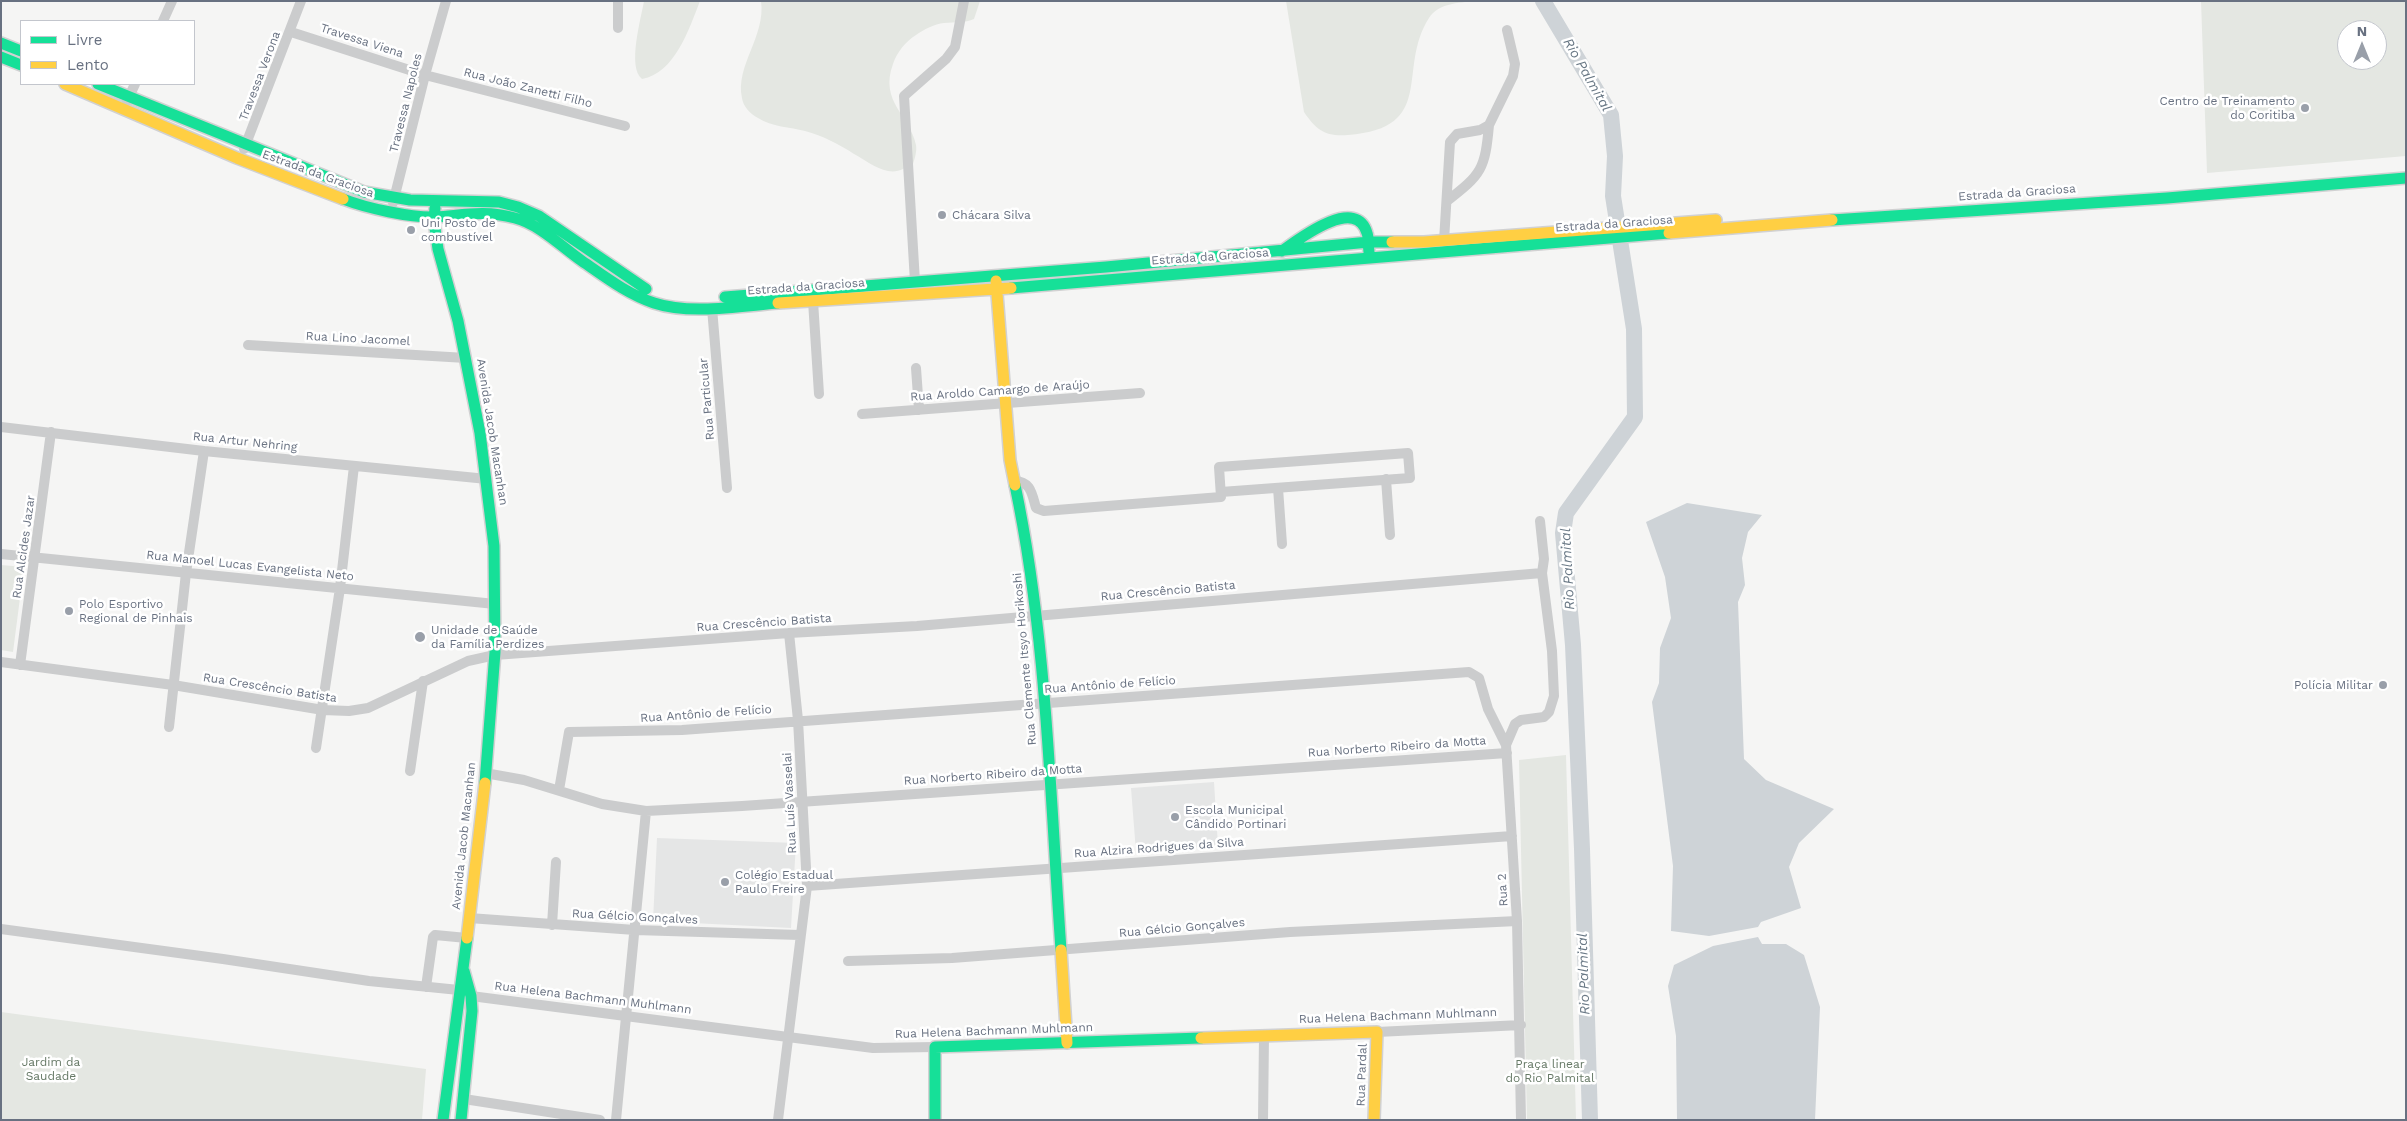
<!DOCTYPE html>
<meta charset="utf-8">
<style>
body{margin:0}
#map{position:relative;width:2407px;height:1121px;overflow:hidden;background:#f5f5f4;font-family:"Work Sans",sans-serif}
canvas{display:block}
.frame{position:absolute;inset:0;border:2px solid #687181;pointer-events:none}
.legend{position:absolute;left:20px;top:20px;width:175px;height:65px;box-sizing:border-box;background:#fff;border:1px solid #c3c6cd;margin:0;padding:6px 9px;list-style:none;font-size:15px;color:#687181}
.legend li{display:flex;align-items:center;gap:10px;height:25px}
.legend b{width:25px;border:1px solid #c3c6cd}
.north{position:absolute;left:2337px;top:20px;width:50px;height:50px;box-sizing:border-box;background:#fff;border:1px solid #c3c6cd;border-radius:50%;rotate:0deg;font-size:14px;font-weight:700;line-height:20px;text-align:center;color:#687181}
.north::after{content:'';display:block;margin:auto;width:18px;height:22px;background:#999fa9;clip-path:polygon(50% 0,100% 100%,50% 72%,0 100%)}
</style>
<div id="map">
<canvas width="2407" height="1121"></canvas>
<div class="frame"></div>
<ul class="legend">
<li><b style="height:6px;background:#16e098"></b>Livre</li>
<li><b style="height:6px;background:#ffcf43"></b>Lento</li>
</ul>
<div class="north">N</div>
</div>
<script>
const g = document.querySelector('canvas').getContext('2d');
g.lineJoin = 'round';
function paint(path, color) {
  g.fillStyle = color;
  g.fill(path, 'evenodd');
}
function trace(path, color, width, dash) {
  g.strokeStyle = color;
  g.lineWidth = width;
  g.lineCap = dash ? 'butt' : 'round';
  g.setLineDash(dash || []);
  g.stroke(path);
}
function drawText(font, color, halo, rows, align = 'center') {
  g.font = font + ' "Work Sans",sans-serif';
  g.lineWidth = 5;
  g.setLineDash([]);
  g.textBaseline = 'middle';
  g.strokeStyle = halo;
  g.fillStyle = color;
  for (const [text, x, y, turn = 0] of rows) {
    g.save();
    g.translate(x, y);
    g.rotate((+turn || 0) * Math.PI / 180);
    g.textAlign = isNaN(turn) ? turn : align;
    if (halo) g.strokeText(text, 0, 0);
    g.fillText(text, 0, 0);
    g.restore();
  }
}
paint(new Path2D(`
 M1214,782L1218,846L1136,852L1131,788Z
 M657,838L796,843L791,928L653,921Z`), '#e5e6e6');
paint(new Path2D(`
 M644,1H700C689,29 675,73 642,79C627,67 641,19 644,1Z
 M761,1H980L974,19C965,23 955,22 944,23C934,24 925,29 916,35C906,41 897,52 893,64C879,102 910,115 916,145C917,151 915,158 913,164C905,168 898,173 888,171C875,168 865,160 854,154C839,144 823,136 805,131C790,127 772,127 758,118C750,114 743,106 742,98C735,66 766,36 761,1Z
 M1286,1H1474C1458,3 1439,3 1429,18C1396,69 1438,128 1348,135C1326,137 1316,130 1304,112Z
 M2201,1H2406V156L2207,173ZM2347,30H2377V60H2347Z
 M1,565L24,567L13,652L1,650Z
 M1566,755L1576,1120H1527L1519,760Z
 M1,1012L426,1069L422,1120H1Z`), '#e4e7e2');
paint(new Path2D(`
 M1687,503L1762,515L1748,532L1742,558L1745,585L1738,602L1744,759L1766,780L1834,809L1799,843L1789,867L1801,908L1761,922L1758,927L1709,936L1671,931L1673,866L1652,702L1659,683L1660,648L1671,618L1665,577L1646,522Z
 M1758,937L1762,944H1786L1804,955L1820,1007L1815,1120H1677L1676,1036L1668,986L1674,965L1713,946Z`), '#ced3d7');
trace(new Path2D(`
 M1543,1L1611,115L1615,156L1613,196L1634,329L1635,417L1566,513L1563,533L1573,645L1582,849L1590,1120`), '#ced3d7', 16);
const fast = new Path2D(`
 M1,43L21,51
 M1,57L21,65
 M98,84L364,192L410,200L499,202L518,207L539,216L646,289
 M343,199C366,208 411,218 436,217C465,215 484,210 515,218C539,224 562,247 582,261C604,276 627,294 654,303C690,315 741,306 778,303
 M435,208L434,221L438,249L458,321L480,433L494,546L495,652L485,783
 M1832,220L2167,198L2406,178
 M1282,251C1299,239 1356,195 1367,233C1369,238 1368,246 1369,252
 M1011,288L1669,233
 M725,297L1106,267L1369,242H1392
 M1015,485C1047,637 1050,795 1061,950
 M443,1120L467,938
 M461,1120L472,1011L471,996L464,971
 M935,1120V1047L1201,1038`);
const slow = new Path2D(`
 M65,84L237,158L343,199
 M1669,233L1832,220
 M1392,242H1424L1716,220
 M996,281L1010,460L1015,485
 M778,303L1011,288
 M467,938L485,783
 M1061,950L1067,1043
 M1201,1038L1377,1032L1374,1120`);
trace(fast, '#d1d1d2', 14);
trace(slow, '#d1d1d2', 14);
trace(new Path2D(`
 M163,21L172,1
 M618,28V1
 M291,32L425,75L625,126
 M127,101L135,84
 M244,149L301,1
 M1447,201C1482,174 1485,169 1489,125
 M393,203L425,75L446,1
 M1444,241L1450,142L1457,134L1480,130L1489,125L1513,76L1515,64L1507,30
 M915,282L904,96L946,59L955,47L964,1
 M813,301L819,394
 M712,308L727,488
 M248,345L466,358
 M916,368L919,410
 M862,414L1140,393
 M1,427L204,451L487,479
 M1386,479L1390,535
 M1014,481C1031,481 1032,494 1036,508L1044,511L1221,497L1219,467L1408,453L1410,478L1221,492
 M1278,488L1282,544
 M1,554L495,604
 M1,662L173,685L323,710L349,711L368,708L468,661L495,655L789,633L917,626L1542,573
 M20,665L51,432
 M169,727L186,573L204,451
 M1506,745L1515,724L1521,720L1544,717L1549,712L1554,696L1552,651L1542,573L1544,559L1540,521
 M316,748L340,588L354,466
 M410,771L423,681
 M485,773L524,780L602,804L646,811L742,806L1507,753
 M559,790L569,732L682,730L1469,672L1479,678L1488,709L1506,745L1517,921L1521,1120
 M807,886L1512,836
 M469,918L635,930L800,935
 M552,925L556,862
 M1,929L223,959L369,981L459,990
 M848,961L952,958L1290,932L1517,921
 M426,987L433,937L435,935L467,938
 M471,996L873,1048L935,1047
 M1377,1032L1521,1025
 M464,1099L600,1120
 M616,1120L646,811
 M778,1120L807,886L798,720L789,633
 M1263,1120L1264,1036`), '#cbcccd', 10);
trace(fast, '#16e098', 11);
trace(slow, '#ffcf43', 11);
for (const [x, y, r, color] of [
 [2305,108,5,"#999fa9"],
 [942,215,5,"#999fa9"],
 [411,230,5,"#999fa9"],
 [69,611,5,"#999fa9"],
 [420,637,6,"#999fa9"],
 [2383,685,5,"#999fa9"],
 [1175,817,5,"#999fa9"],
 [725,882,5,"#999fa9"]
]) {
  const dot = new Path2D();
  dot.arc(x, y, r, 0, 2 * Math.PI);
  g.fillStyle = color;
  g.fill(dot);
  trace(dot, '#fff', 2);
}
drawText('12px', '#687181', '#fff', [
 ["Travessa Viena",362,41,18],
 ["Travessa Verona",260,76,-69],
 ["Rua João Zanetti Filho",528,88,14],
 ["Travessa Napoles",406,103,-76],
 ["Estrada da Graciosa",318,174,20],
 ["Estrada da Graciosa",2017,193,-4],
 ["Estrada da Graciosa",1614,224,-4],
 ["Estrada da Graciosa",1210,257,-4],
 ["Estrada da Graciosa",806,287,-4],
 ["Rua Lino Jacomel",358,339,3],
 ["Rua Aroldo Camargo de Araújo",1000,391,-4],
 ["Rua Particular",707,399,-95],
 ["Avenida Jacob Macanhan",492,432,81],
 ["Rua Artur Nehring",245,442,6],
 ["Rua Alcides Jazar",24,547,-82],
 ["Rua Manoel Lucas Evangelista Neto",250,566,6],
 ["Rua Crescêncio Batista",1168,591,-5],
 ["Rua Crescêncio Batista",764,623,-4],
 ["Rua Clemente Itsyo Horikoshi",1025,659,-95],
 ["Rua Antônio de Felício",1110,685,-4],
 ["Rua Crescêncio Batista",270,688,9],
 ["Rua Antônio de Felício",706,714,-4],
 ["Rua Norberto Ribeiro da Motta",1397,747,-4],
 ["Rua Norberto Ribeiro da Motta",993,775,-4],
 ["Rua Luís Vasselai",790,803,-93],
 ["Avenida Jacob Macanhan",464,836,-84],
 ["Rua Alzira Rodrigues da Silva",1159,848,-4],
 ["Rua 2",1503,890,-93],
 ["Rua Gélcio Gonçalves",635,917,3],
 ["Rua Gélcio Gonçalves",1182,928,-5],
 ["Rua Helena Bachmann Muhlmann",593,998,7],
 ["Rua Helena Bachmann Muhlmann",1398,1016,-2],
 ["Rua Helena Bachmann Muhlmann",994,1031,-2],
 ["Rua Pardal",1362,1075,-88]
]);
drawText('12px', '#687181', '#fff', [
 ["Centro de Treinamento",2295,101,"right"],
 ["do Coritiba",2295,115,"right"],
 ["Chácara Silva",952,215],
 ["Uni Posto de",421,223],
 ["combustível",421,237],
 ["Polo Esportivo",79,604],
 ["Regional de Pinhais",79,618],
 ["Unidade de Saúde",431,630],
 ["da Família Perdizes",431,644],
 ["Polícia Militar",2373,685,"right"],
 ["Escola Municipal",1185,810],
 ["Cândido Portinari",1185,824],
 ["Colégio Estadual",735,875],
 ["Paulo Freire",735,889]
], 'left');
drawText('12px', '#667966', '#fff', [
 ["Jardim da",51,1062],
 ["Saudade",51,1076],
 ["Praça linear",1550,1064],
 ["do Rio Palmital",1550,1078]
]);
drawText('italic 14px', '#697885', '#fff', [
 ["Rio Palmital",1587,75,60],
 ["Rio Palmital",1568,569,-93],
 ["Rio Palmital",1584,974,-92]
]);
</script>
